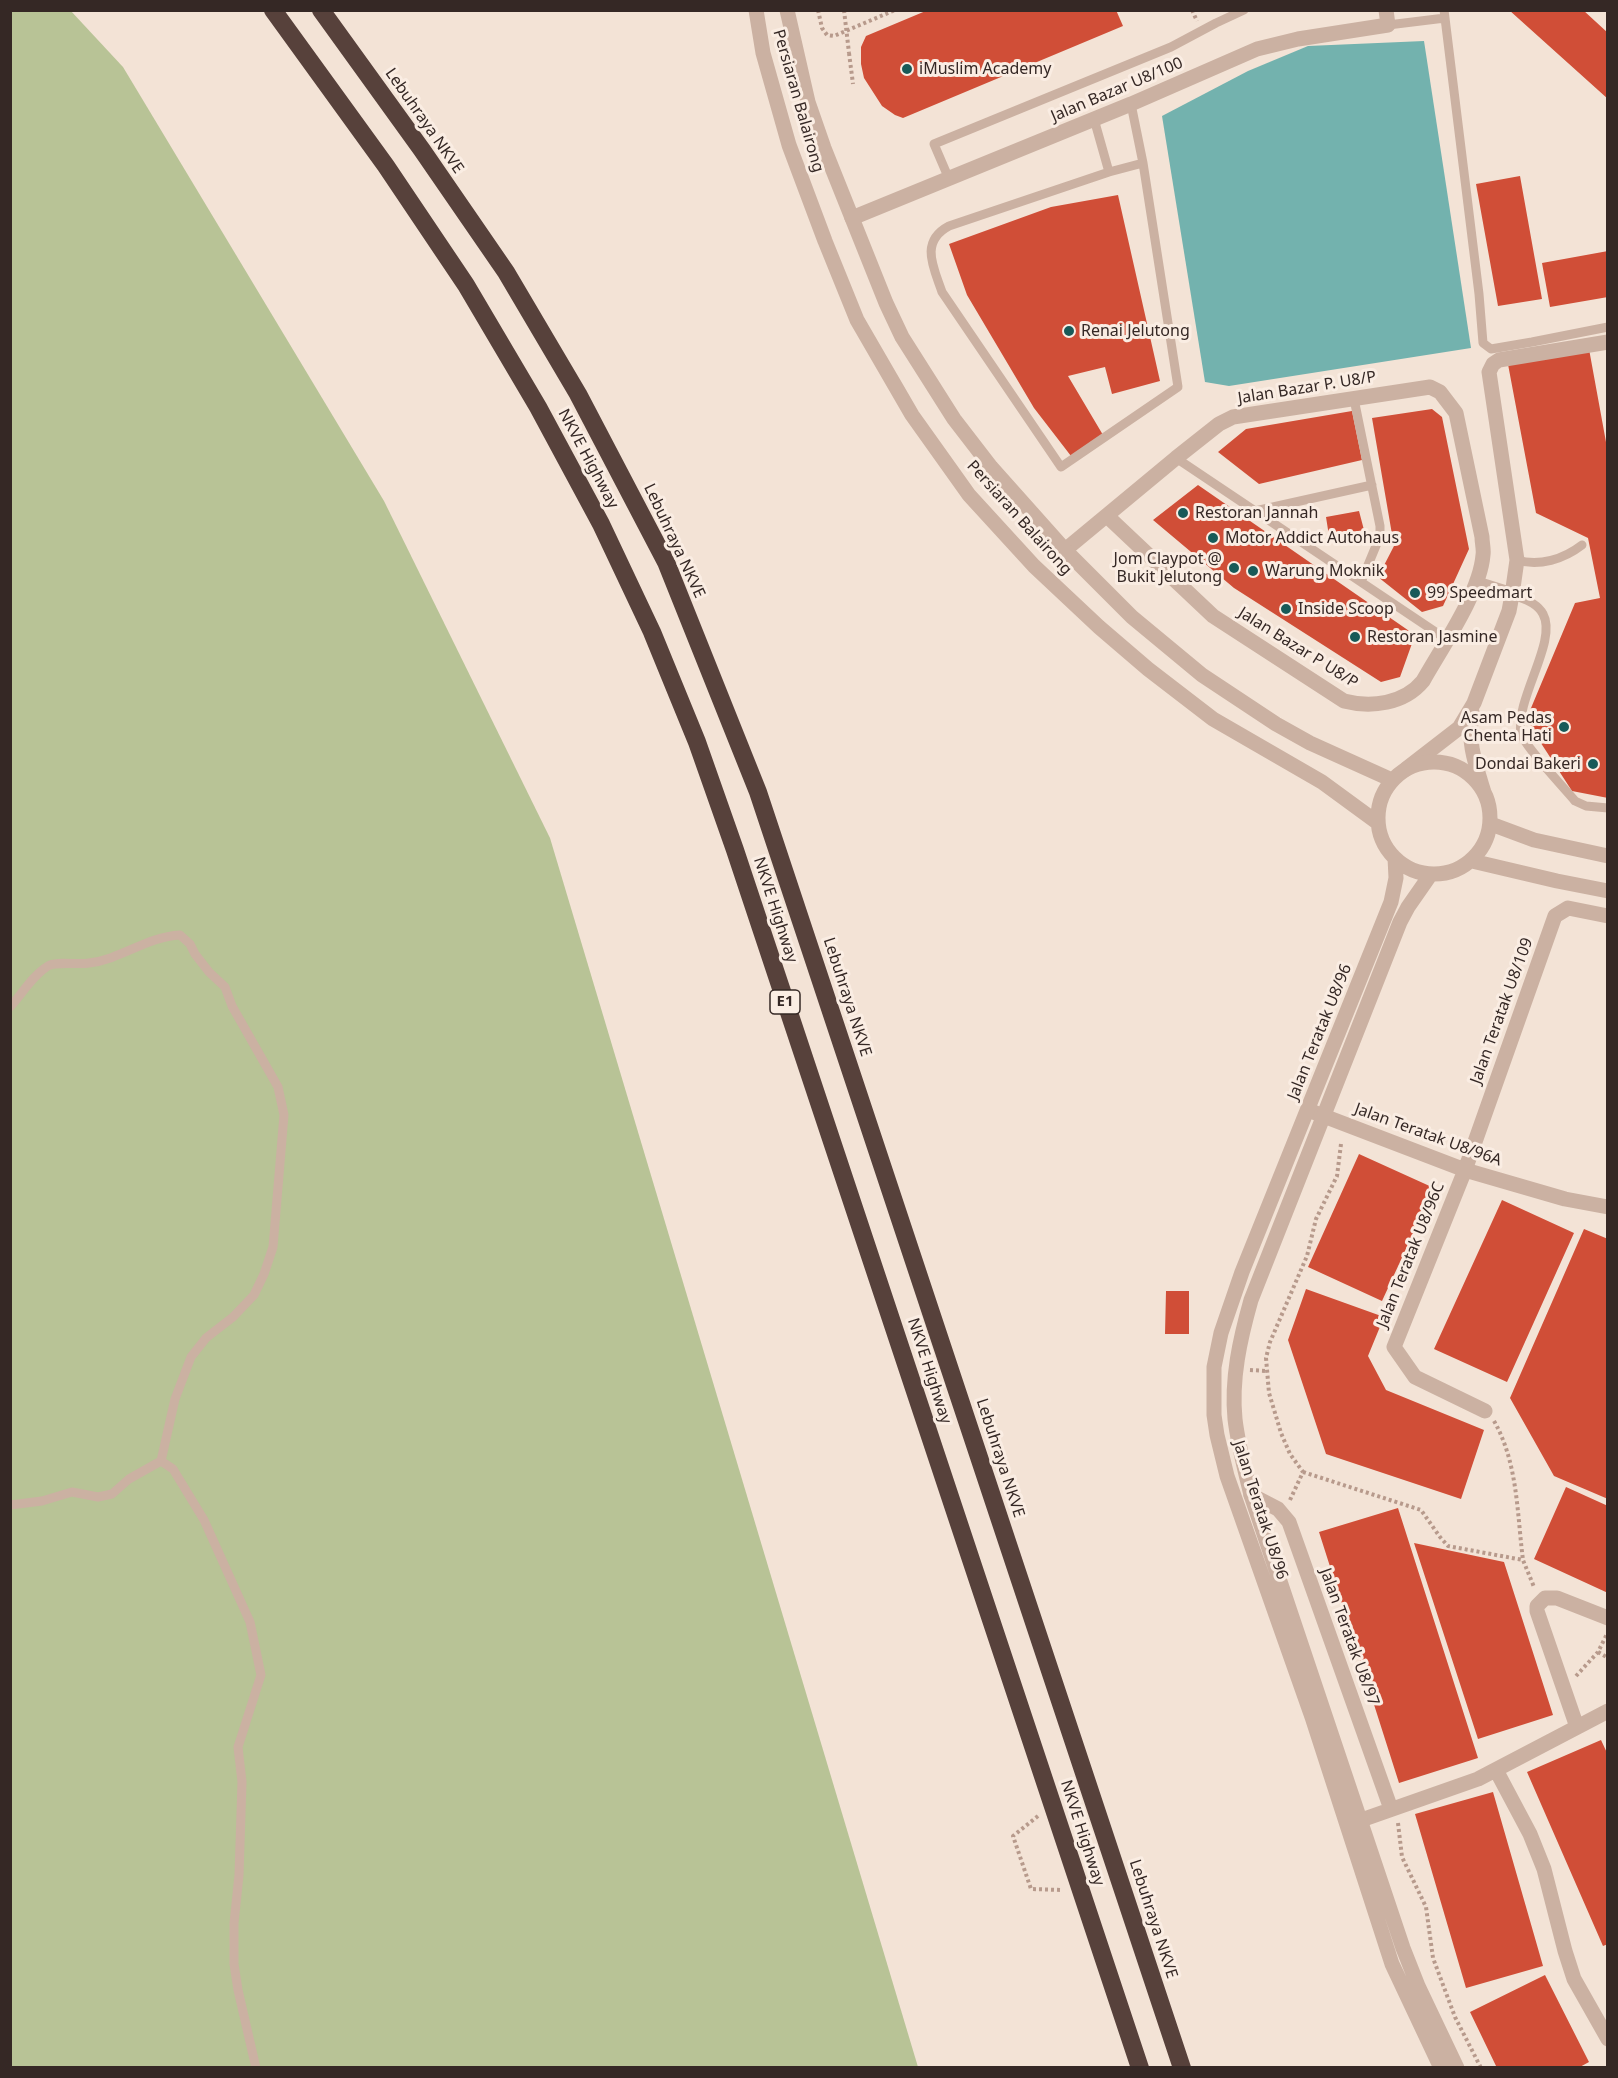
<!DOCTYPE html>
<style>
body{margin:0}
#map{position:relative;width:1618px;height:2078px;overflow:hidden;background:#f3e3d6;font-family:"Noto Sans",sans-serif}
canvas{display:block}
.frame{position:absolute;inset:0;border:12px solid #352825;pointer-events:none}
</style>
<div id="map">
<canvas width="1618" height="2078"></canvas>
<div class="frame"></div>
</div>
<script>
const g = document.querySelector('canvas').getContext('2d');
g.lineJoin = 'round';
function paint(path, color) {
  g.fillStyle = color;
  g.fill(path, 'evenodd');
}
function trace(path, color, width, dash) {
  g.strokeStyle = color;
  g.lineWidth = width;
  g.lineCap = dash ? 'butt' : 'round';
  g.setLineDash(dash || []);
  g.stroke(path);
}
function drawText(font, color, halo, rows, align = 'center') {
  g.font = font + ' "Noto Sans",sans-serif';
  g.lineWidth = 6;
  g.setLineDash([]);
  g.textBaseline = 'middle';
  g.strokeStyle = halo;
  g.fillStyle = color;
  for (const [text, x, y, turn = 0] of rows) {
    g.save();
    g.translate(x, y);
    g.rotate((+turn || 0) * Math.PI / 180);
    g.textAlign = isNaN(turn) ? turn : align;
    if (halo) g.strokeText(text, 0, 0);
    g.fillText(text, 0, 0);
    g.restore();
  }
}
paint(new Path2D(`
 M70,10L123,67L384,501L550,838L918,2067L11,2068L10,11Z`), '#b8c396');
paint(new Path2D(`
 M1424,41L1471,348L1229,386L1205,382L1162,116L1248,71L1308,46Z`), '#73b2ae');
paint(new Path2D(`
 M928,10H1116L1123,26L903,118L895,115L882,106L864,78L861,64V47L866,36Z
 M1509,10H1583L1608,33V99Z
 M1520,176L1542,299L1498,306L1476,184Z
 M1118,195L1160,381L1112,394L1105,367L1068,376L1103,435L1071,456L1034,408L967,295L949,244L1051,207Z
 M1608,251V297L1550,307L1542,263Z
 M1589,349L1608,453V798L1572,791L1526,720L1575,603L1600,598L1588,538L1536,513L1507,359Z
 M1432,409L1442,417L1469,549L1443,606L1422,612L1378,577L1394,546L1372,418Z
 M1352,411L1362,460L1259,484L1218,452L1246,429Z
 M1198,485L1415,635L1400,677L1381,682L1234,588L1153,520Z
 M1359,511L1364,530L1329,536L1326,517Z
 M1359,1154L1434,1188L1382,1301L1308,1267Z
 M1502,1200L1574,1233L1507,1382L1434,1349Z
 M1584,1229L1608,1239V1499L1554,1476L1510,1398Z
 M1306,1289L1384,1317L1368,1356L1386,1390L1484,1430L1461,1499L1326,1454L1288,1340Z
 M1166,1291H1189V1334H1165Z
 M1566,1487L1608,1506V1593L1534,1559Z
 M1398,1508L1478,1758L1399,1783L1319,1532Z
 M1414,1543L1504,1562L1553,1715L1478,1739Z
 M1601,1740L1608,1755V1944L1603,1946L1527,1772Z
 M1493,1792L1543,1966L1466,1988L1415,1814Z
 M1545,1975L1589,2062L1578,2068H1497L1470,2012Z`), '#d04e37');
trace(new Path2D(`
 M818,10L822,28L827,35L834,36L895,10
 M1192,10L1197,21
 M849,53L853,84
 M1250,1370L1267,1371
 M1494,1421C1518,1463 1517,1514 1523,1560
 M1303,1472L1421,1510L1440,1537L1448,1546L1523,1560L1534,1587
 M1290,1500L1303,1472L1290,1454L1281,1433L1269,1393L1266,1358L1270,1342L1307,1256L1316,1219L1337,1176L1341,1144
 M1598,1652L1608,1658
 M1576,1676L1598,1652L1607,1634
 M1038,1816L1013,1836L1031,1889L1062,1890
 M1398,1823L1402,1857L1426,1907L1433,1958L1455,2017L1481,2068`), '#b79a8c', 4, [3, 3]);
trace(new Path2D(`
 M1444,10L1479,294L1483,343L1491,349L1532,342L1608,327
 M1388,25L1445,18
 M1131,104L1143,163
 M1094,119L1109,172
 M1143,163L1178,387L1061,467L942,292C934,268 919,242 949,226L1109,172Z
 M949,179L934,144L1171,47L1216,23L1244,10
 M1354,399L1380,526V536L1361,582
 M1176,458L1446,639
 M1255,511L1372,485
 M1517,560C1539,567 1564,559 1582,545
 M1512,595C1523,598 1538,604 1543,614C1558,641 1515,699 1521,733C1522,743 1565,789 1575,801L1586,806L1608,808
 M10,1007C22,994 33,975 48,966C56,961 78,965 89,963C122,959 146,937 180,935L190,944L195,954L209,972L225,987L232,1006L278,1087L284,1115L273,1247L264,1274L254,1295L233,1317L206,1338L191,1357L175,1399L161,1461
 M10,1505L42,1501L72,1492L98,1497L112,1494L129,1479L161,1461L173,1469L204,1520L250,1622L261,1675L238,1747L242,1782L239,1875L234,1923V1964L238,1990L256,2068`), '#cbb1a2', 9);
trace(new Path2D(`
 M852,218L1131,104L1257,49L1298,39L1388,25L1386,10
 M1065,550L1176,458L1219,424L1233,417L1430,387L1440,392L1456,413L1482,537C1482,543 1484,550 1483,555C1480,593 1442,647 1423,681C1404,704 1371,708 1344,701L1213,616L1107,516
 M1477,584L1512,595
 M1472,712C1467,740 1475,763 1483,789
 M1406,769L1459,728L1474,703L1509,611L1512,595L1517,560L1489,372L1493,364L1499,360L1608,342
 M1308,1110L1465,1170L1565,1199L1608,1207
 M1485,1411L1415,1377L1394,1347L1465,1170L1555,916L1568,908L1608,916
 M1251,1495L1278,1509L1289,1522L1391,1809
 M1577,1727L1537,1611V1606L1545,1598H1557L1608,1618
 M1496,1770L1530,1834L1544,1869L1565,1951L1574,1979L1608,2039
 M1350,1824L1478,1779L1608,1711`), '#cbb1a2', 15);
trace(new Path2D(`
 M756,10L763,53L789,145L825,241L857,320L912,415L969,495L1034,566L1099,627L1148,669L1213,719L1322,782L1378,823
 M787,10L808,102L824,148L886,303L902,337L954,419L991,467L1065,550L1132,617L1202,675L1276,724L1310,743L1392,780
 M1378 818a56 56 0 1 1 112 0a56 56 0 1 1-112 0Z
 M1491,824L1534,840L1608,856
 M1395,858L1396,878L1391,902L1242,1272L1221,1333L1214,1367V1415L1217,1435L1227,1476L1312,1717L1392,1964L1441,2068
 M1472,861L1557,881L1608,891
 M1431,874L1408,907L1400,922L1251,1300C1240,1339 1231,1379 1235,1419C1238,1445 1245,1470 1251,1495L1403,1948L1418,1986L1457,2068`), '#cbb1a2', 15);
trace(new Path2D(`
 M273,10L386,166L466,285L538,407L601,524L652,632L697,742L735,850L1140,2068
 M321,10L422,150L506,272L578,394L666,562L758,792L1182,2068`), '#57413b', 18);
trace(new Path2D(`
 M844,10L849,53`), '#b79a8c', 4, [3, 3]);
for (const [x, y, r, color] of [
 [907,69,6,"#185a58"],
 [1069,331,6,"#185a58"],
 [1183,513,6,"#185a58"],
 [1213,538,6,"#185a58"],
 [1234,568,6,"#185a58"],
 [1253,571,6,"#185a58"],
 [1415,593,6,"#185a58"],
 [1286,609,6,"#185a58"],
 [1355,637,6,"#185a58"],
 [1564,727,6,"#185a58"],
 [1593,764,6,"#185a58"]
]) {
  const dot = new Path2D();
  dot.arc(x, y, r, 0, 2 * Math.PI);
  g.fillStyle = color;
  g.fill(dot);
  trace(dot, '#faede3', 2);
}
for (const [x, y, w] of [
 [785,1002,30]
]) {
  const box = new Path2D();
  box.roundRect(x - w / 2, y - 12, w, 24, 4.5);
  g.fillStyle = '#faede3';
  g.fill(box);
  trace(box, '#352825', 1.5);
}
drawText('bold 15px', '#352825', null, [
 ["E1",785,1002]
]);
drawText('16px', '#352825', '#faede3', [
 ["iMuslim Academy",919,69],
 ["Renai Jelutong",1081,331],
 ["Restoran Jannah",1195,513],
 ["Motor Addict Autohaus",1225,538],
 ["Jom Claypot @",1222,559,"right"],
 ["Bukit Jelutong",1222,577,"right"],
 ["Warung Moknik",1265,571],
 ["99 Speedmart",1427,593],
 ["Inside Scoop",1298,609],
 ["Restoran Jasmine",1367,637],
 ["Asam Pedas",1552,718,"right"],
 ["Chenta Hati",1552,736,"right"],
 ["Dondai Bakeri",1581,764,"right"]
], 'left');
drawText('16px', '#352825', '#faede3', [
 ["Jalan Bazar U8/100",1117,90,-23],
 ["Persiaran Balairong",798,101,74],
 ["Lebuhraya NKVE",424,121,55],
 ["Jalan Bazar P. U8/P",1307,388,-9],
 ["NKVE Highway",588,459,62],
 ["Persiaran Balairong",1019,518,48],
 ["Lebuhraya NKVE",674,541,65],
 ["Jalan Bazar P U8/P",1298,648,32],
 ["NKVE Highway",775,910,72],
 ["Lebuhraya NKVE",847,997,72],
 ["Jalan Teratak U8/109",1502,1011,-70],
 ["Jalan Teratak U8/96",1320,1032,-68],
 ["Jalan Teratak U8/96A",1428,1135,20],
 ["Jalan Teratak U8/96C",1411,1255,-68],
 ["NKVE Highway",929,1371,72],
 ["Lebuhraya NKVE",1000,1458,72],
 ["Jalan Teratak U8/96",1260,1510,72],
 ["Jalan Teratak U8/97",1349,1637,70],
 ["NKVE Highway",1082,1833,72],
 ["Lebuhraya NKVE",1153,1919,72]
]);
</script>
